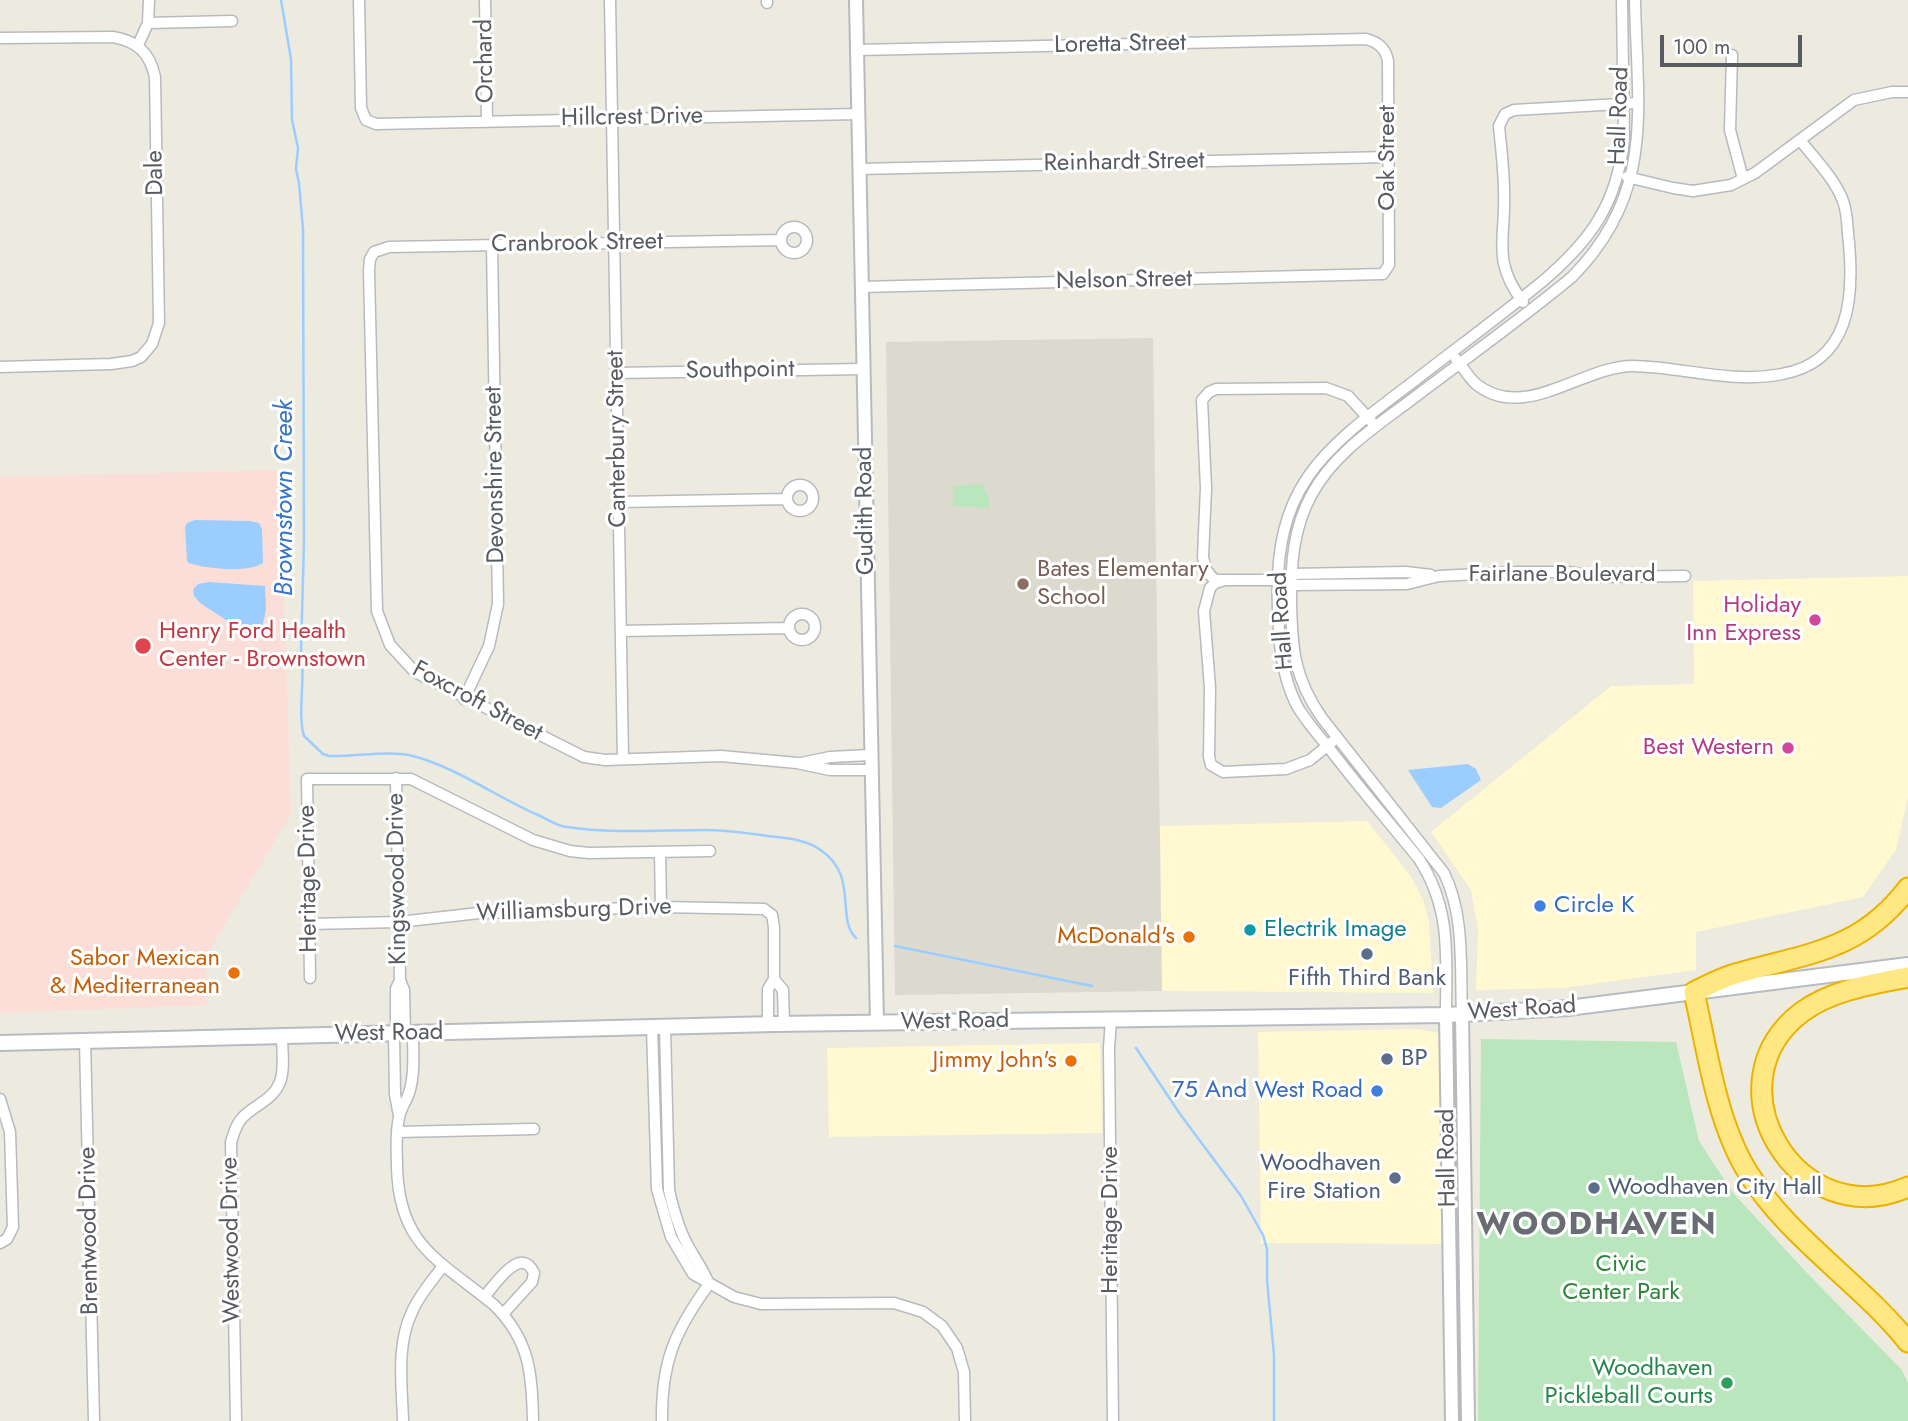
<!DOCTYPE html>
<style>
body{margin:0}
#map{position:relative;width:1908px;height:1421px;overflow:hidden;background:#edeadf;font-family:Jost,sans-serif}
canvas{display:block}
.scale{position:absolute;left:1660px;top:35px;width:142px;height:32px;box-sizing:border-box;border:4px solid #585c61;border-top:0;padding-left:9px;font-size:21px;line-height:24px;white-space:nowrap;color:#585c61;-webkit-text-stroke:5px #fff;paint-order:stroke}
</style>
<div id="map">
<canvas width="1908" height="1421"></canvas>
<div class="scale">100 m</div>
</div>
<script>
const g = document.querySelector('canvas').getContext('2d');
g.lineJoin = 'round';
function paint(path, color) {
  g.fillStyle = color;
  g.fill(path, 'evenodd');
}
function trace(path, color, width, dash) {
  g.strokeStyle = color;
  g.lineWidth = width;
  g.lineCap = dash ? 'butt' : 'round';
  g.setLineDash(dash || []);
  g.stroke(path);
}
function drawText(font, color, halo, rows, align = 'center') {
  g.font = font + ' Jost,sans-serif';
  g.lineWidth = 6;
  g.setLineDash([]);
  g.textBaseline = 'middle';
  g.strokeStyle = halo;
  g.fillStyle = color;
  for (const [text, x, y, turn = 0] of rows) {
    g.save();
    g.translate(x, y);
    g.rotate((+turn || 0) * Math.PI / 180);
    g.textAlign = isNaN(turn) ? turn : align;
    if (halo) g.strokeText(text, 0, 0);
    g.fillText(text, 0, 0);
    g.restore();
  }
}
paint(new Path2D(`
 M1908,576V797L1896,850L1863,897L1696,932V970L1563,988L1476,990L1478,930L1471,890L1431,832L1611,686L1694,684L1693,581Z
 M1367,821L1410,875L1424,902L1429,923L1433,993L1162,991L1160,826Z
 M1417,1029L1440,1033L1444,1244L1261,1243L1258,1032Z
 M1100,1043L1102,1133L829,1137L827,1048Z`), '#fff8d1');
paint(new Path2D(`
 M1153,338L1162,991L895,995L886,342Z`), '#dcdace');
paint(new Path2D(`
 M280,470L291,814L205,958L207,1005L0,1013V477Z`), '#fcded8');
paint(new Path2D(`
 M982,484L990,501V508L954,506V486Z
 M1481,1039L1676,1042L1699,1141L1733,1193L1808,1274L1902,1370L1908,1383V1421H1478Z`), '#b9e6bc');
paint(new Path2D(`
 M195,520L250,521L259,523L262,529L263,563C250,573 205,569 189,563L187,561L185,527L187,523Z
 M209,582L265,586L266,610L261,633L252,637L200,603L194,596L193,590L198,584Z
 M1468,764L1476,769L1481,780L1441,808L1432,807L1408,770Z`), '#9ccdff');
trace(new Path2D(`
 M281,0L291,59L292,120L298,148L296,169L299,183L303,229L304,542L301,652C306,677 297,713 304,736L323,754L329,756C355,757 388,750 413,756C458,768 496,797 538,815C547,819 557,826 567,827C613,834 659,830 705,830C726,830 747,833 768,836C785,838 805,839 819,849C860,875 835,918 856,938
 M895,946L1092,986
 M1136,1048L1180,1114L1241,1196L1263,1235L1267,1249V1280L1274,1355V1421`), '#9ccdff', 2.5);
const minor = new Path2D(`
 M359,0L361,108L366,120L376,124L858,114
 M485,0L487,122
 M610,0L623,759
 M767,0V3
 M148,23L232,21
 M0,38L113,37C137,41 150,53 155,77L159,323L152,344L141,357L132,361L111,364L0,367
 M138,45L148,23L149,0
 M857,50L1366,39C1378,42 1386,49 1388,61L1389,265L1383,274L861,287
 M1732,55L1730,130L1743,179
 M859,169L1388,157
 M1627,177L1673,188L1693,191L1731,185L1755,173L1854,100L1892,92H1908
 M781 240a13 13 0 1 1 26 0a13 13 0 1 1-26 0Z
 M781,240L389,247L374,252L370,259L369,271L377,611L390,645L415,672L584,757L605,760L721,756L797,763L830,770H871
 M1523,302C1491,260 1506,239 1504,192C1504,170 1501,148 1499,126L1505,114L1514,110L1637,103
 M1456,359C1463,367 1468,377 1476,384C1524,423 1582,366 1633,366C1683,367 1732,384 1782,374C1850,362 1854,298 1849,243C1847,229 1848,214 1843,201C1835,179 1814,158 1800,140
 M617,373L863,369
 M787 498a13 13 0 1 1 26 0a13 13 0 1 1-26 0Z
 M619,502L787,499
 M1291,574L1406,572L1431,575
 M1281,580H1216C1207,575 1205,567 1203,557L1206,488L1202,400L1209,392L1216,389L1326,388L1348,396L1371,421
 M1222,581L1215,583L1210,588L1204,611L1210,688L1209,757L1211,765L1223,772L1286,769L1310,760L1332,742
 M1291,585L1407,584L1439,576L1518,572H1568L1602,577L1685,576
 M789 627a13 13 0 1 1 26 0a13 13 0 1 1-26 0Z
 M621,631L789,628
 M464,699L489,646L498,604L492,245
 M801,763L830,757L870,755
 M396,778L400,980L404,990L405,1034
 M660,852L661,907
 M309,924L399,922L479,913L661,907L764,909L772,915L774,927V979L768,989V1024
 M310,978L307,779H411L533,840L570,851L589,853L710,851
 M774,979L783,990L784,1024
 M1462,1014C1460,967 1465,916 1444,873L1322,718C1294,678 1292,649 1291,602C1291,564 1293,528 1312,494C1333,455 1372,429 1407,403C1462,361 1519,321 1572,277C1656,192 1637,109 1635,0
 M1446,1015C1446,957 1452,910 1419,859C1389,822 1358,786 1329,748C1318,735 1306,721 1297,706C1281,674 1279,643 1278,608C1273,487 1320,452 1409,385C1454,350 1499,317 1543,281C1591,240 1617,204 1624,139L1622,0
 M1111,1019L1109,1048L1113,1421
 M652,1027L657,1189L671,1237L693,1274L734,1297L761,1304L894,1303L923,1312L942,1326L957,1348L964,1372L965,1421
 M665,1027L669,1190C673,1208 678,1227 687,1244C694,1257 703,1269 709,1284
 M413,1034C413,1054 415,1074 409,1093C406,1102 400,1109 399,1118C395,1134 397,1151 397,1167C399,1247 440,1260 494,1305C530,1340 532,1374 533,1421
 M394,1035L395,1094L399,1116
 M396,1035V989L400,980
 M85,1041L94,1421
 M0,1099L10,1132L13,1227L7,1239L0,1243
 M397,1132L534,1129
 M484,1297C495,1285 521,1244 534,1273L532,1282L503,1314
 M236,1421L231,1142C234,1133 236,1124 243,1117C256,1104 273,1100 280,1082C285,1068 282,1051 282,1036
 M403,1421C402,1385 396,1345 412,1312C419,1295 432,1281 443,1266
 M662,1421C661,1362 675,1331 709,1284`);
const tertiary = new Path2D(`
 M856,0L877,1023
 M1462,1014L1468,1421
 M1446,1015L1452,1421`);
const secondary = new Path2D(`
 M0,1043L775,1024L1446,1015L1568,1008L1908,965`);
const motorway = new Path2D(`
 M1908,888C1860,951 1808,953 1739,973C1723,977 1708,985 1694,992C1707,1049 1716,1120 1747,1171C1788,1238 1859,1281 1908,1342
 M1908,977C1872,984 1832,990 1802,1012C1706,1084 1798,1236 1908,1187`);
trace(minor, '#b7babf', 13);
trace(tertiary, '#b7babf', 16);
trace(secondary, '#b8bbc2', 18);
trace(motorway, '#ebb200', 23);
trace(minor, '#fff', 10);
trace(tertiary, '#fff', 12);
trace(secondary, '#fff', 14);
trace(motorway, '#ffe883', 19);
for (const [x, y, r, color] of [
 [1023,584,7,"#8d6e63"],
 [1815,620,7,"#d1479c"],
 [143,646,9,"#e0444e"],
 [1788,748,7,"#d1479c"],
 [1540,906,7,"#3f7fe0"],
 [1250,930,7,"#0f9aa8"],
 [1189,937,7,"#e8710a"],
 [1367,954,7,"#5c6f8a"],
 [234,973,7,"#e8710a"],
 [1387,1059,7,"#5c6f8a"],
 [1071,1061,7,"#e8710a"],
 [1377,1091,7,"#3f7fe0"],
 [1395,1178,7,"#5c6f8a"],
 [1594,1188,7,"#5c6f8a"],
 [1727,1383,7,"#2e9e5b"]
]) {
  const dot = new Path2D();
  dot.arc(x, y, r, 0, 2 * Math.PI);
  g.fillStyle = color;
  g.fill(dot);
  trace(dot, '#fff', 2.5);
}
drawText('24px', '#585c61', '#fff', [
 ["Loretta Street",1120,45,-1],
 ["Orchard",486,61,-91],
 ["Hall Road",1620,116,-88],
 ["Hillcrest Drive",632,118,-1],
 ["Oak Street",1388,158,-90],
 ["Reinhardt Street",1124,163,-1],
 ["Dale",156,173,-91],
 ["Cranbrook Street",577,244,-1],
 ["Nelson Street",1124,281,-1],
 ["Southpoint",740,371,-1],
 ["Canterbury Street",618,439,-91],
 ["Devonshire Street",496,475,-91],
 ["Gudith Road",866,511,-91],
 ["Fairlane Boulevard",1562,575],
 ["Hall Road",1283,621,-94],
 ["Foxcroft Street",477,702,28],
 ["Heritage Drive",309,879,-91],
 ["Kingswood Drive",398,879,-91],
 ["Williamsburg Drive",574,911,-2],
 ["West Road",1522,1010,-4],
 ["West Road",955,1022,-1],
 ["West Road",389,1034,-1],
 ["Hall Road",1448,1158,-91],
 ["Heritage Drive",1111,1220,-90],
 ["Brentwood Drive",90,1231,-91],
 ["Westwood Drive",232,1240,-91]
]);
drawText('24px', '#785e54', '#fff', [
 ["Bates Elementary",1037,570],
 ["School",1037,598]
], 'left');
drawText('24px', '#b23c85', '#fff', [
 ["Holiday",1801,606],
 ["Inn Express",1801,634],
 ["Best Western",1774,748]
], 'right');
drawText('24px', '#be3a42', '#fff', [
 ["Henry Ford Health",159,632],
 ["Center - Brownstown",159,660]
], 'left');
drawText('24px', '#366cbe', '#fff', [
 ["Circle K",1554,906],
 ["75 And West Road",1363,1091,"right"]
], 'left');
drawText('24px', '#0d838f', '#fff', [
 ["Electrik Image",1264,930]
], 'left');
drawText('24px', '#c56008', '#fff', [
 ["McDonald's",1175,937],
 ["Sabor Mexican",220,959],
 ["& Mediterranean",220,987],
 ["Jimmy John's",1057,1061]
], 'right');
drawText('24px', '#4e5e75', '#fff', [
 ["Fifth Third Bank",1367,979,"center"],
 ["BP",1401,1059],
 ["Woodhaven",1381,1164,"right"],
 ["Fire Station",1381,1192,"right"],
 ["Woodhaven City Hall",1608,1188]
], 'left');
drawText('24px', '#2e8338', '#fff', [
 ["Civic",1621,1265],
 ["Center Park",1621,1293]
]);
drawText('24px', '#27864d', '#fff', [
 ["Woodhaven",1713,1369],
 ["Pickleball Courts",1713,1397]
], 'right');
drawText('italic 26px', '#3875c9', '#fff', [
 ["Brownstown Creek",286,498,-90]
]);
g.letterSpacing = '2px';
drawText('bold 32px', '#696d73', '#fff', [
 ["WOODHAVEN",1597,1226]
]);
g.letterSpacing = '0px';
</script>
